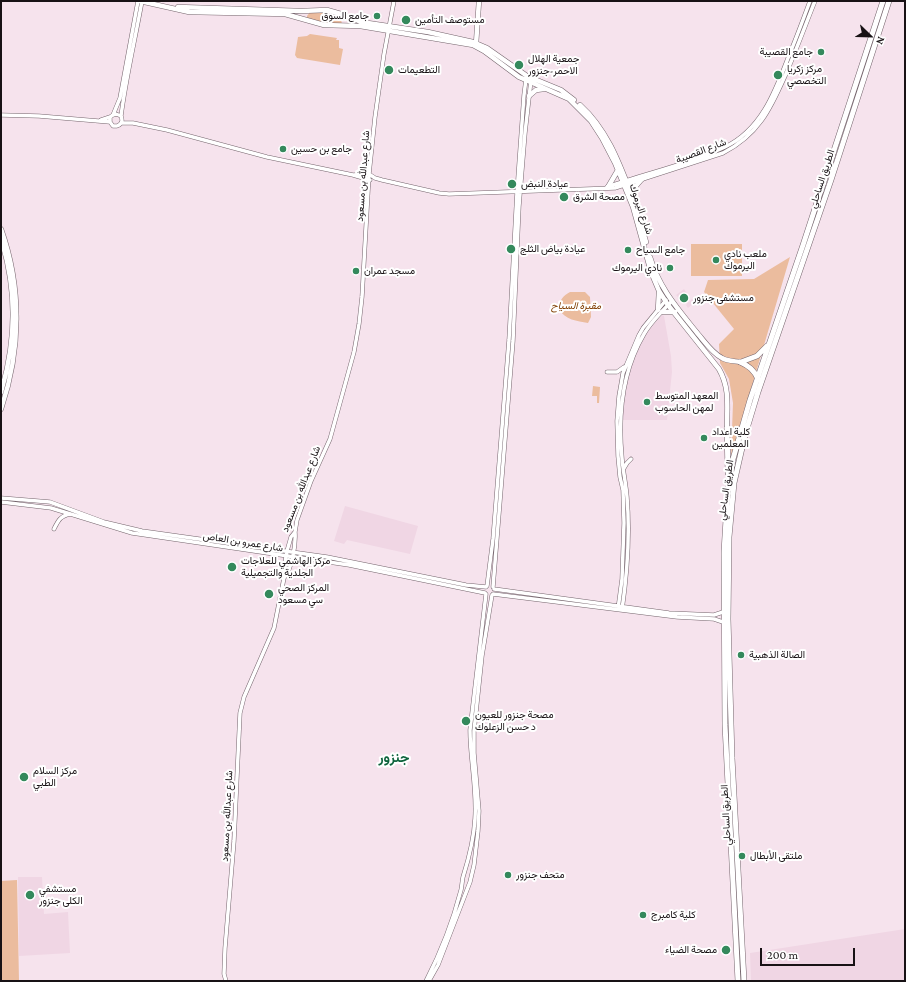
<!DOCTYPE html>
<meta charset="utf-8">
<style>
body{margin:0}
#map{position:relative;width:906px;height:982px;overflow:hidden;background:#f6e3ed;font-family:"Crimson Pro",serif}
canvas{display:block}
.frame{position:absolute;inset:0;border:2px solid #181215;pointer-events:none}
.north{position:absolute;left:850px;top:16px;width:40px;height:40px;-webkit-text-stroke:3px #fff;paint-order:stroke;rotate:113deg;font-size:11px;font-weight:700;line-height:16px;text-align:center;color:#181215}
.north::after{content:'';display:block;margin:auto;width:14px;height:18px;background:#181215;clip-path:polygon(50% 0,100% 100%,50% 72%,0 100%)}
.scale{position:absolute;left:760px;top:948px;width:95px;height:18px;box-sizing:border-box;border:2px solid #181215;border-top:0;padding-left:5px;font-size:12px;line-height:14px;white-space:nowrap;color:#181215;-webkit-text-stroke:3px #fff;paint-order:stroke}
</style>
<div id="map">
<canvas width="906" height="982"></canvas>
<div class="frame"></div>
<div class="north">N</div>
<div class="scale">200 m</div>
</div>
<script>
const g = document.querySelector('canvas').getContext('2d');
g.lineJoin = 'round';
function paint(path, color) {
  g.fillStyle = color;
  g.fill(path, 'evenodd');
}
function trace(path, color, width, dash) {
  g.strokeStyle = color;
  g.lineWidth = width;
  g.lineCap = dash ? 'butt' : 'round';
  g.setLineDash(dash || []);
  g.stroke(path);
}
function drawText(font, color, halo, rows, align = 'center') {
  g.font = font + ' "Crimson Pro",Vazirmatn,serif';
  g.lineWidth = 4;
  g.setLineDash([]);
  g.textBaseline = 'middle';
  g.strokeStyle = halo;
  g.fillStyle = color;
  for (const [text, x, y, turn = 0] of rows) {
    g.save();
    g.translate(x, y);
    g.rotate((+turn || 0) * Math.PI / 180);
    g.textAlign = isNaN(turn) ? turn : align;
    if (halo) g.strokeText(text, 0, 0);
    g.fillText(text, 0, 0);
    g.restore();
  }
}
paint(new Path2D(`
 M385,66L393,67L392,75L384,74Z
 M684,289L690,298L688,300L689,302L692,299L695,302L688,308L686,305L687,304L686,302L684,304L676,295Z
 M662,315L664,316L671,356L672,372L667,420H622L625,385L628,371L646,333Z
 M345,506L418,526L410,554L347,540L344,544L334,541Z
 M265,590L274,591L273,599L264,598Z
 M18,877H42L44,914L68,912L70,953L19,956Z
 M905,929V981H751L750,953Z`), '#f0d6e4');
paint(new Path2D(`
 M318,11C327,13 341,12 342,24L336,26L307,20V16L310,12Z
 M310,34L337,38L336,40H339V48L343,49L340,65L297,58L295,55L298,37L307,36Z
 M691,244H742V276H691Z
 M790,257L731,457L733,403L729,379L720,363L719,344L734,329L704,292L708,280L754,279Z
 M570,292H585L590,297L591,317L588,323C577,321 565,320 559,309C559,300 563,296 570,292Z
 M593,386L600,387L599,403H597V396H592Z
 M17,880L19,981H1V881Z`), '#ebbc9e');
const minor = new Path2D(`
 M1,115L39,116L110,122
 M113,115L120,98L138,1
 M121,116C126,78 135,40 142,1
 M101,120L110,117L113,115L116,114L121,116C123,121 122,124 117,126H113L110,122V117
 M121,123H133L167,130L267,157L353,175L370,180
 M353,175L369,174L375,178L382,180L439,193L449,194L615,188L723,153C758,135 770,110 785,76C796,51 805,26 815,1
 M607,187C646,173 687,165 725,147C761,130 775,92 788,58C796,39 803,20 810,1
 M607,372H617L624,367
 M624,468L627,463L631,459
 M1,498L50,502L104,522L142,531L327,557L466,585L486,587
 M1,502L51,508L132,533L349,565L485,593
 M54,529C58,521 60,516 70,514
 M284,578C292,569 296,544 295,532
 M487,586L493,539L509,340L517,192L524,95L526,79
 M493,587L513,341L519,206L525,133L531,80
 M494,589L669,613L714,615L723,612
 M493,594L677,617L714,619L723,622
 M618,609L622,579L624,523L623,490L620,477L618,456L617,421L619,396L623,373L639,335L643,328L666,300
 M622,610C627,575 630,532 627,497C626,484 623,471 622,458C618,416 622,371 644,334C651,322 662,311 672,301
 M226,981L224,974L225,948L234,841L240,713L244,697L274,628L284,578V568L287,551L291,537L295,532L297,520L311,481L330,439L354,352L359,324L362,297L369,174L375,117L384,54L394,1
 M426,981C441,952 453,921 461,890C462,886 462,881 463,877C469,858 474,839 475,818C477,788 470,759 470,730L486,594
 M429,981L438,965L470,882L474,865L478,831L479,811L474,753V731L482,656L492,595`);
const major = new Path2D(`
 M140,1L189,12L285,14L324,25L360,26L473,45L484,51L519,77L569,99L591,121L602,138L615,163L633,207L651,272L659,291L668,305L719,369C730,388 727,407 727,428
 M178,7L301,11L327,10L341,14L361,22L428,32L473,42L487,48L527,76L561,90L574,100
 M476,44L479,1
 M529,96L536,90L544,89
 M580,105C609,131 621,168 635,204
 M608,187L618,170
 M632,195L634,188L642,179
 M637,211L646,242
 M1,229C22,288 21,350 1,409
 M1,239C17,289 16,342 1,392
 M650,257C659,288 678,309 698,334C705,342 712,353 722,358C727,361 734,361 740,362
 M658,310L659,291
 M662,312H675`);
const highway = new Path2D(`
 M740,362C749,366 754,370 758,379
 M741,362L757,356L767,346
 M727,428L728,473
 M727,428L732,431L742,429
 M738,981L725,725L724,552L728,487L733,459L750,400L803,245L883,1
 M744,981L732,758L728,619L729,537L734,483L745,435L758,392L831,180L889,1`);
trace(minor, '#75656d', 4.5);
trace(major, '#75656d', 5.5);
trace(highway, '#75656d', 6);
trace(minor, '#fff', 3.5);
trace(major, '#fff', 4.5);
trace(highway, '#fff', 5);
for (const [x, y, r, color] of [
 [377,16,4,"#34895c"],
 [406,20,5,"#34895c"],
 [821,52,4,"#34895c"],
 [519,65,5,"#34895c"],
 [389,70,5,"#34895c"],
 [778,75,5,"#34895c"],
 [283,149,4,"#34895c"],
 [512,184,5,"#34895c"],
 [564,197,5,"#34895c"],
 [511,249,5,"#34895c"],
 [628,250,4,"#34895c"],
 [716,260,4,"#34895c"],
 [670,268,4,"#34895c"],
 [356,271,4,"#34895c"],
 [684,298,5,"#34895c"],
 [647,402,4,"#34895c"],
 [704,438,4,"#34895c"],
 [232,567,5,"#34895c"],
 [269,594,5,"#34895c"],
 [741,655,4,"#34895c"],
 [466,721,5,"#34895c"],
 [24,777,5,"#34895c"],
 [742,856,4,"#34895c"],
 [508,875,4,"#34895c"],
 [30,895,5,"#34895c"],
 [643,915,4,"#34895c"],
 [726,950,5,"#34895c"]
]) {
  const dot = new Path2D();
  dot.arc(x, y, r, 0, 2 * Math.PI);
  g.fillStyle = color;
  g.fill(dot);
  trace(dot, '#fff', 1.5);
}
drawText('10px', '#181215', '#fff', [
 ["جامع السوق",369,16,"right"],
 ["مستوصف التأمين",415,20],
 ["جامع القصيبة",813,52,"right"],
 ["جمعية الهلال",528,59],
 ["الاحمر-جنزور",528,71],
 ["مركز زكريا",787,69],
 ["التخصصي",787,81],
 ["التطعيمات",398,70],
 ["جامع بن حسين",291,149],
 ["عيادة النبض",521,184],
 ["مصحة الشرق",573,197],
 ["عيادة بياض الثلج",520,249],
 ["جامع السياح",636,250],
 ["ملعب نادي",724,254],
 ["اليرموك",724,266],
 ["نادي اليرموك",662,268,"right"],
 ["مسجد عمران",364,271],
 ["مستشفى جنزور",693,298],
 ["المعهد المتوسط",655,396],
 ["لمهن الحاسوب",655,408],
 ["كلية اعداد",712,432],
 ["المعلمين",712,444],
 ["مركز الهاشمي للعلاجات",241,561],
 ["الجلدية والتجميلية",241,573],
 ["المركز الصحي",278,588],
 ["سي مسعود",278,600],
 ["الصالة الذهبية",749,655],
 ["مصحة جنزور للعيون",475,715],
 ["د حسن الزعلوك",475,727],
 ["مركز السلام",33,771],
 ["الطبي",33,783],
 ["ملتقى الأبطال",750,856],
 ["متحف جنزور",516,875],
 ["مستشفي",39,889],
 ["الكلى جنزور",39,901],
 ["كلية كامبرج",651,915],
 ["مصحة الضياء",717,950,"right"]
], 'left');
drawText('10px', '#181215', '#fff', [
 ["شارع القصيبة",701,151,-21],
 ["شارع عبدالله بن مسعود",363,176,-86],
 ["الطريق الساحلي",822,179,-72],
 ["شارع اليرموك",641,209,71],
 ["شارع عبدالله بن مسعود",301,489,-69],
 ["الطريق الساحلي",726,490,-82],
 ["شارع عمرو بن العاص",243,542,9],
 ["الطريق الساحلي",726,815,-93],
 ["شارع عبدالله بن مسعود",227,816,-87]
]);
drawText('italic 10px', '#824004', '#fff', [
 ["مقبرة السياح",576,306]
]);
drawText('bold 14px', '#0d633c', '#fff', [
 ["جنزور",394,758]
]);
</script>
